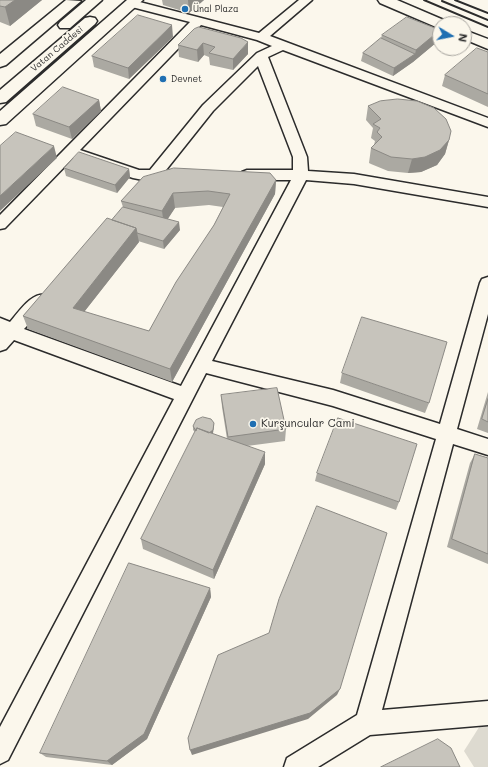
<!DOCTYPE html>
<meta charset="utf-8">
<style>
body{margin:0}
#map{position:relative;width:488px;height:767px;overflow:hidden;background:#fbf7ec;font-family:Mali,sans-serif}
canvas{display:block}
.north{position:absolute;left:432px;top:16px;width:40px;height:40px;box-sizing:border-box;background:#fbf7ec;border:1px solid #a8a59f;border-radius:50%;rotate:100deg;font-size:11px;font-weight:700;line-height:16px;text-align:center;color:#2b2b2b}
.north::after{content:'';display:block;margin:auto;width:14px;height:18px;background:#1f6fb2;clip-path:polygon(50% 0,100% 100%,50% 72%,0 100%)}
</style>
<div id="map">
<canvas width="488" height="767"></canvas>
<div class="north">N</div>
</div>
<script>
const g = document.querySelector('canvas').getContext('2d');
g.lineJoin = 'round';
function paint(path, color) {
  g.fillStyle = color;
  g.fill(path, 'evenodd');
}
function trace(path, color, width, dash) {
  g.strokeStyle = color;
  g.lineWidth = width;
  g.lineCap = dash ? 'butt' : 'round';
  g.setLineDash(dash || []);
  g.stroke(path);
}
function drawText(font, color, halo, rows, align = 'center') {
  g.font = font + ' Mali,sans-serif';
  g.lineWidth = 3.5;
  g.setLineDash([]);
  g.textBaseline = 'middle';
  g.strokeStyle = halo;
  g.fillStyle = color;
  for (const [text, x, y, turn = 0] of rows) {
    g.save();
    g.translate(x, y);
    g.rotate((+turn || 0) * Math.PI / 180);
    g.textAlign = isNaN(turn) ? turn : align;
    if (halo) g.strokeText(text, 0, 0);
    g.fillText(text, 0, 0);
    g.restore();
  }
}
paint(new Path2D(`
 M488,713V767H474L464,751Z`), '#dddad0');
const minor = new Path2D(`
 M132,0L259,33L299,0H312L270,36L488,118V127L283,50L268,57L307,157L308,171L354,174L488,197V207L354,184L306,180L212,361L333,390L440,424L480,283L482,279L488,277V314L457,429L488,439V455L453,444L382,710L488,701V725L370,735L318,767H284L287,758L357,715L436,439L333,406L206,373L8,760L0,764V727L174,399L14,340L6,349L0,351V318L10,322C19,312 32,291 47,295L49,300L47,305L24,329L181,386L291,180H247L242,178L240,175L242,172L247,170H293V157L258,66L213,111L166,170L180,172L182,175L180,178L158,180C154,185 151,185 145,184L143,180L133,178L73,158L5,228L0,229V215L190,22L128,6L126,4ZM201,25L257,40L272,46L257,53L203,105L150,170H139L80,150Z`);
const secondary = new Path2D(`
 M378,0H397L446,21L448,24H440V28L436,27L380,3Z
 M464,30L488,39V49L464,39Z`);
const primary = new Path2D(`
 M66,0L81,1L6,65L0,67V54Z
 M86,0H102L70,28H60L58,25L60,22Z
 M127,0H143L6,124L0,125V111Z
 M90,17L95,18L97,21L95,24L6,102L0,103V90L85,18Z`);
trace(minor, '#2b2b2b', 3);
trace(secondary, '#2b2b2b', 3);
trace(primary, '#2b2b2b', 3);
paint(minor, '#fbf7ec');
paint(secondary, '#fbf7ec');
paint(primary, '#fbf7ec');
trace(new Path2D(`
 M424,0L488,27
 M455,0L488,13
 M442,1L488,20`), '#2b2b2b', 2);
paint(new Path2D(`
 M0,0H42L10,26L0,22Z
 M162,0H204L189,13L163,5Z
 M194,29L248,54L233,70L210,65L209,57L204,55L198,62L179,57L178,45Z
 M382,35L437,42L413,62L393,76L361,61L363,53L381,38Z
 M173,37L129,79L94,67L92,56Z
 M488,52V107L442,86L445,75Z
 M99,100L101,111L72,139L36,126L33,114Z
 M368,106L449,140L445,154L437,165L421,172L408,173L388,171L371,164L369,163L371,148L374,145L375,141L371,138L373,128L366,120Z
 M64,168L129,169L130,177L117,193L66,176Z
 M143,177L276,180L275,194L172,382L28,329L23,316L112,220L123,207L121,201ZM209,205L223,207L214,225L149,331L84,312L139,242L138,241L164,249L180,230L167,219L175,208Z
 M342,373L429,403L425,413L340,383Z
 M488,392V433L477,429Z
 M221,395L286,429L285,441L247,446L265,464L214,579L143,549L141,539L195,432L193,430V426L214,423V426L213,433L212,434L227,439L222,407Z
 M475,454L488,458V564L447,547L470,463Z
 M317,473L399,502L396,510L315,481Z
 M210,588L211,597L147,739L112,765L46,757L40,753Z`), '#aba9a2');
paint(new Path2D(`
 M15,0H42L10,26L5,7Z
 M188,0H204L189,13Z
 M172,25L173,37L129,79L128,68Z
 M440,30L437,42L413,62L393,76L394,68L415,54L416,50Z
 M248,42V54L233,70V59Z
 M203,43L204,55L198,62L197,50Z
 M99,100L101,111L72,139L69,127Z
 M449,140L445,154L437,165L421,172L408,173L412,159Z
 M54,146L57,158L0,211V196Z
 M129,169L130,177L117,193L115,185Z
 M276,180L275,194L172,382L170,369Z
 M173,193L175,208L164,225L162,211Z
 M179,222L180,230L164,249L163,241Z
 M136,228L139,242L77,321L73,308Z
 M214,423L213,433L207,438Z
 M265,452V464L214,579L213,570Z
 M210,588L211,597L147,739L112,765L107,761Z
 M340,689L337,695L308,719L192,755L190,750Z`), '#8b8984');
const building = new Path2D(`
 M0,0H15L5,7L0,6Z
 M138,15L172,25L128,68L92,56Z
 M407,17L440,30L416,50L382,35Z
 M199,27L241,38L248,42L233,59L209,53L215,47L203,43L197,50L178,45L194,29Z
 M381,38L415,54L394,68L363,53Z
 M477,48L488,52V94L445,75Z
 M63,87L99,100L69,127L33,114Z
 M398,99L417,101L434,108L446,119L451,131L449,140L440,150L425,157L412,159L391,157L371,148L382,137L377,132L380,128L373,124L381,119L368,106L380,101Z
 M16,132L54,146L0,196V146Z
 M79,152L129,169L115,185L64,168Z
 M174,168L270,173L276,180L170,369L23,316L107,218L136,228L73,308L149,331L176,282L214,225L230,194L208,191L173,193L162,211L121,201L143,177Z
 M123,207L179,222L163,241L137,233L136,228L112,220Z
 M362,317L447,342L429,403L342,373Z
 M277,388L286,429L228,437L221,395Z
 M488,399V422L482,419Z
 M203,417L211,419L214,423L213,430L209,433L197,428L196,431L193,426L196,420Z
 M338,418L417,444L399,502L317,473Z
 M197,428L265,452L213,570L141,539Z
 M475,454L488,458V554L452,539Z
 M317,506L387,533L340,689L310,713L190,750L188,738L218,655L269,633L279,599Z
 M129,563L210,588L144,734L107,761L40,753Z
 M438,739L451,748L460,767H381Z`);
paint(building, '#c7c4bc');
trace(building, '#8b8984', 1);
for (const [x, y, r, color] of [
 [185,9,4,"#1f6fb2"],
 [163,79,4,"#1f6fb2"],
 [253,424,4,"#1f6fb2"]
]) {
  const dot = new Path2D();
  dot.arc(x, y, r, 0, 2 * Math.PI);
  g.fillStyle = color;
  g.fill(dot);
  trace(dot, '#fbf7ec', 1.5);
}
drawText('9px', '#2b2b2b', '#fbf7ec', [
 ["Ünal Plaza",193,9],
 ["Devnet",171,79]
], 'left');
drawText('9px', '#2b2b2b', '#fbf7ec', [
 ["Vatan Caddesi",57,49,-40]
]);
drawText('11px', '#2b2b2b', '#fbf7ec', [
 ["Kurşuncular Cami",261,424]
], 'left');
</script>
